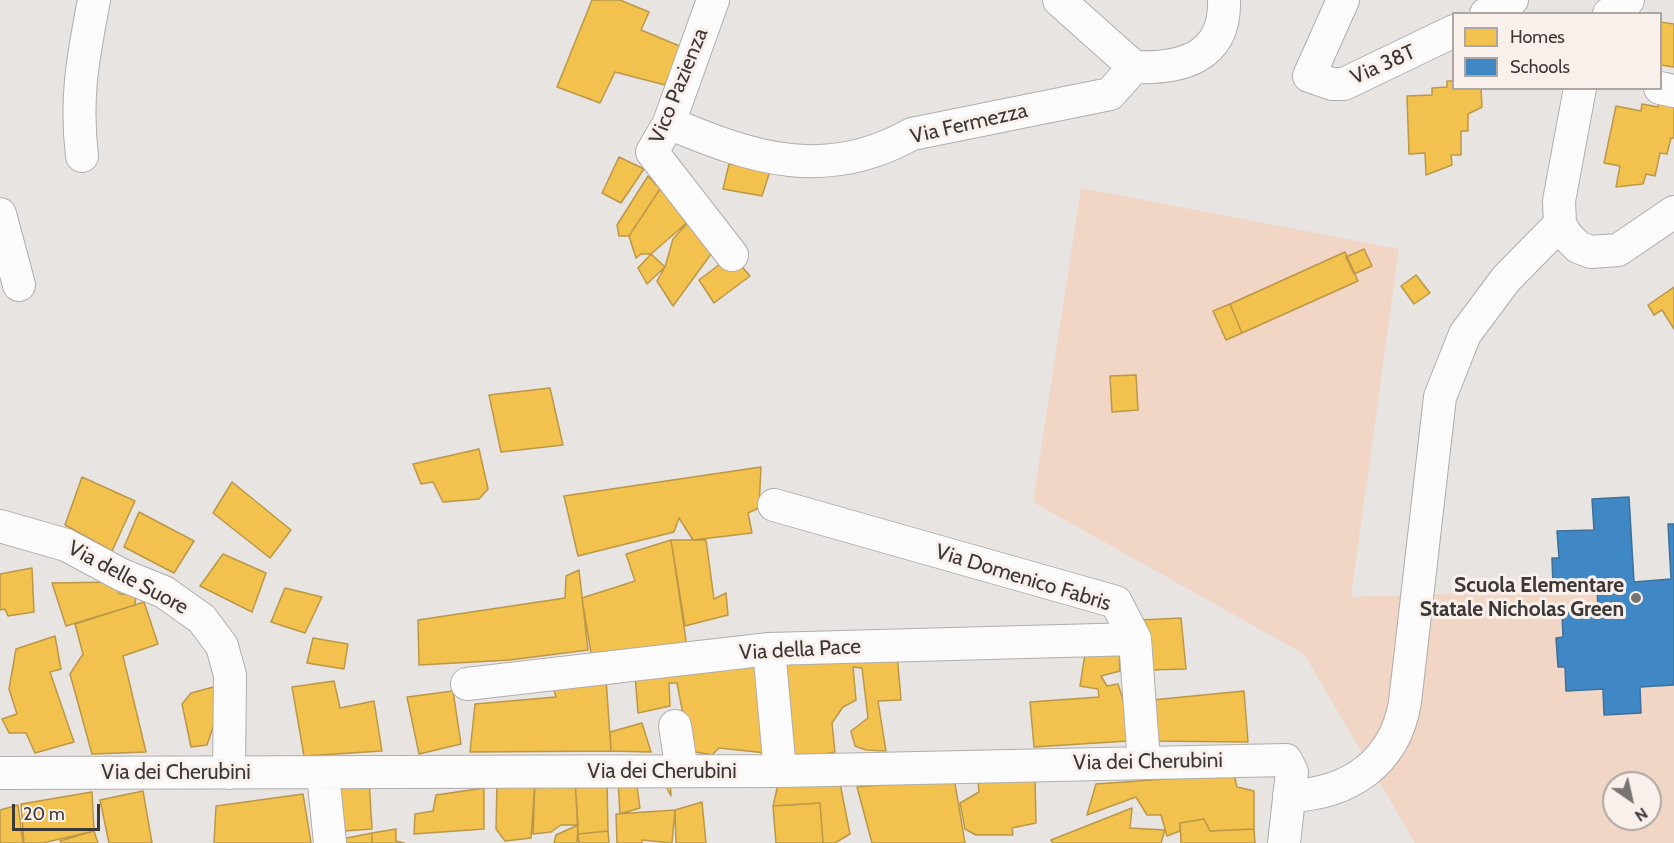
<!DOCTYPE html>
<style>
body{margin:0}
#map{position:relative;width:1674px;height:843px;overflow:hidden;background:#e8e4e2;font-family:Cabin,sans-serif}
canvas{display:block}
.legend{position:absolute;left:1452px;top:12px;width:210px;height:78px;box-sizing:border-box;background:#f9f0eb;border:2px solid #ada6a3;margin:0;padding:8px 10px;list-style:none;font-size:18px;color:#3c3837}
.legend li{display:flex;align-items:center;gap:12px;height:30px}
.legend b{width:30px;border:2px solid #ada6a3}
.north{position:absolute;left:1602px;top:771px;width:60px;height:60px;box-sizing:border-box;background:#f9f0eb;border:2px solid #ada6a3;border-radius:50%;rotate:146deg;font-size:16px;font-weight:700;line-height:24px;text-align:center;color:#3c3837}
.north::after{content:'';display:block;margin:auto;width:21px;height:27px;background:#787473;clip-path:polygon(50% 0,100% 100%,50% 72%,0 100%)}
.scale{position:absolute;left:12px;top:804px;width:88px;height:27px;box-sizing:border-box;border:3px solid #3c3837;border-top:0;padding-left:8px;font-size:18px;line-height:21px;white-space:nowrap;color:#3c3837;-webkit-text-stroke:4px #f9f0eb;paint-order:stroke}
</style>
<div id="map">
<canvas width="1674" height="843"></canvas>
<ul class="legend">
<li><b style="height:16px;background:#f2c14e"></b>Homes</li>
<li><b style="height:16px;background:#3f88c5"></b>Schools</li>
</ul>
<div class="north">N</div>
<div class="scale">20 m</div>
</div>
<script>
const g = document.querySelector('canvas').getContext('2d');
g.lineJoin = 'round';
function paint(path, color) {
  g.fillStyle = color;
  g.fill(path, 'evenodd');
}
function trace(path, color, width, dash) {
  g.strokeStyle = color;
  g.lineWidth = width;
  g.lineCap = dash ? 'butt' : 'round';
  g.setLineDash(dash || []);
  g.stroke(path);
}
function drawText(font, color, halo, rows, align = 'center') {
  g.font = font + ' Cabin,sans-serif';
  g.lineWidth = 6;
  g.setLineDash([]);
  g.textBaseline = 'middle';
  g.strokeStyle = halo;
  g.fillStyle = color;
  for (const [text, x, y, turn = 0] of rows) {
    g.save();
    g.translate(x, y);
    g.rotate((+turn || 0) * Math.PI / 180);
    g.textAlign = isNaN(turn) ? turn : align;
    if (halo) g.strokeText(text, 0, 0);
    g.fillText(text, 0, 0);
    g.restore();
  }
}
paint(new Path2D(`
 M1081,188L1399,249L1351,597L1674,586V843H1415L1304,654L1033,502ZM1614,783H1650V819H1614Z`), '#f1d5c5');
const homes = new Path2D(`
 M592,0H620L649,12L641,30L682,47L665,85L615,72L600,103L557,87Z
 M1660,22L1674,24V67L1660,65Z
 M1447,81H1454V88H1481L1482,107L1468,114V131H1461V155H1451L1452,165L1426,175L1425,153L1409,154L1407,96L1432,95V88L1447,87Z
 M1659,101L1674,104V138H1671L1667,154L1660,153L1655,176L1646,174L1643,184L1616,187L1620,166L1604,163L1616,106L1641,111L1642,104L1658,107Z
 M619,157L644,169L621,203L602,193Z
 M729,164L771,168L762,196L723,189Z
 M648,176L660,189L629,236H619L617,225Z
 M660,189L690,220L651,254H641L636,258L629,236Z
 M690,220L714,250L673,306L657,281L665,267L673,239Z
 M1364,249L1372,266L1354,274L1346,257Z
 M1345,252L1358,281L1242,333L1230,304Z
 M651,254L665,267L647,284L638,268Z
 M732,255L750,276L714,303L699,280Z
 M1416,275L1430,293L1414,304L1401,286Z
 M1674,287V329L1662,310L1654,315L1648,305Z
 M1230,304L1242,333L1226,340L1213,311Z
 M1136,375L1138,410L1112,412L1110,376Z
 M550,388L563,445L501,452L489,395Z
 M479,449L488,489L479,499L443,502L433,482L421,484L413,464Z
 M761,467L759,508L748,513L752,533L693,540L679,518L674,532L578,556L564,496Z
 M82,477L135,501L112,551L65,525Z
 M232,482L291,530L270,558L213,513Z
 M139,512L194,541L174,573L124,547Z
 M671,540L687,647L592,659L582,598L635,581L626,554Z
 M671,540H706L714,599L726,593L728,615L685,626Z
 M223,554L266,573L252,612L200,586Z
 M32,568L34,612L8,616L5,609L0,610V574Z
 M579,570L588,650L510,660L419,665L418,620L565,598L566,576Z
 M115,582L119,594H136L135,605L66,626L52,583Z
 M285,588L322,597L305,633L271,622Z
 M144,602L158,644L123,656L146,752L92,754L70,674L83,654L75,624Z
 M1181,618L1186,669L1148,670L1140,620Z
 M55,636L61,669L50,672L74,742L35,753L26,733H9L2,719L17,714L9,689L16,649Z
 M313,638L348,644L344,669L307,663Z
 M897,653L901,700L878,701L886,751L866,750L855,746L851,731L868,718L862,668L853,667L856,700L843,707L832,723L835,752L795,760L784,659Z
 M1119,653L1120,671L1101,676L1107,686L1118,684L1124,703L1128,741L1034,747L1030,702L1099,697L1098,689L1080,686L1085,654Z
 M760,657L766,753L719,748L712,755L690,751L677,683H669L670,706L638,713L635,675Z
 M606,678L611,751L470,752L475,704L556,697L552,684Z
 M334,681L340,708L374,701L382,751L304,756L292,687Z
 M217,686V715L207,745L191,747L182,704L191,693Z
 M453,691L461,744L419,754L407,697Z
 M1244,691L1248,742L1151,741L1152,700Z
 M642,723L651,752L611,751L610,732Z
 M1234,774L1237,787L1254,791V829L1210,831L1204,819L1180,823V831L1167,836L1161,815H1147L1136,797L1087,815L1096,784Z
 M1035,776L1036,823L1012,828L1013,835H976L965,829L960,803L979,792L978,783Z
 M670,777L671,796L664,783L637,787L640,808L620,814L618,780Z
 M330,778L369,779L372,829L329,832Z
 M607,778L608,831L578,834L575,779Z
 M839,778L850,834L835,843H823L820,803L773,806L779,780Z
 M954,778L965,843H872L857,787Z
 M575,779L578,825H561L551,832L533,834L535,781Z
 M535,781L531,838L505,841L496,829L497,782Z
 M484,788V829L414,834L415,814L433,811L436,795Z
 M143,791L152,843H109L100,800Z
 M92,792L94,831L43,843H24L21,804Z
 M303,794L311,843H214L216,806Z
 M702,802L706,843H676L675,810Z
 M820,803L823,843H776L773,806Z
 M18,805L23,843H0V810Z
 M1132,808L1130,828L1165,830L1161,843H1053L1051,840Z
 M675,810L672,843L642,840V843H617L616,814Z
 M1204,819L1210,831L1254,829L1255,843H1181L1180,823Z
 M578,825L577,843H554L556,835Z
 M396,829V841L404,843H372V833Z
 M94,831L98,843H61L60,841Z
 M608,831L609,843H579L578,834Z
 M372,833V843H337V840Z`);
paint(homes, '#f2c14e');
trace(homes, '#bb9847', 1.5);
const schools = new Path2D(`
 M1629,497L1634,582L1671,579L1668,524H1674V685L1640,687L1641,713L1604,715L1603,689L1566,691L1565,667H1558L1556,638L1563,637L1562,613L1598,611L1597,583L1553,586L1552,558H1559L1557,531L1594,530L1592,499Z`);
paint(schools, '#3f88c5');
trace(schools, '#3e709a', 1.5);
const minor = new Path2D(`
 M713,0L669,123L652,152L732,255
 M1059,0L1134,67
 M1343,0L1309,76L1332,84H1344L1454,31
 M1486,14L1512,0
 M1609,14L1628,0
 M1580,88L1559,201L1560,224L1567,236L1578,247L1591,252L1618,250L1674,212
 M1660,88L1674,91
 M669,123C754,159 826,182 912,134L1110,94L1134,67C1181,69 1226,58 1224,0
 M82,156C75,97 83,58 94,0
 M0,214L19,285
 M774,505L1116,602L1135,639L1144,762
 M0,526L66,545L122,575L164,592L202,619L222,646L230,675L229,773
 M769,649L780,771
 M467,684L769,649L1135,639
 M675,726L682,771
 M0,773L780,771L1286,760L1292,772L1284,843
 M323,774L330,843
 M1289,796C1349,794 1395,763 1405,702L1440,397L1465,334L1506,279L1560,224`);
trace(minor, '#b0adac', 34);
trace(minor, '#fcfbfb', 32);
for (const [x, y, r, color] of [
 [1636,598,6,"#787473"]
]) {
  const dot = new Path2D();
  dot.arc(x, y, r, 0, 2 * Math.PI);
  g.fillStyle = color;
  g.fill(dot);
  trace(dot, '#f9f0eb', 2);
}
drawText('21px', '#3c3837', '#f9f0eb', [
 ["Via 38T",1383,65,-24],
 ["Vico Pazienza",679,86,-68],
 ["Via Fermezza",969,124,-13],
 ["Via delle Suore",128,578,28],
 ["Via Domenico Fabris",1023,578,17],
 ["Via della Pace",800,650,-3],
 ["Via dei Cherubini",1148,762,-1],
 ["Via dei Cherubini",662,772],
 ["Via dei Cherubini",176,773]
]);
drawText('bold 21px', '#3c3837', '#f9f0eb', [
 ["Scuola Elementare",1624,586],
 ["Statale Nicholas Green",1624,610]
], 'right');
</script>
